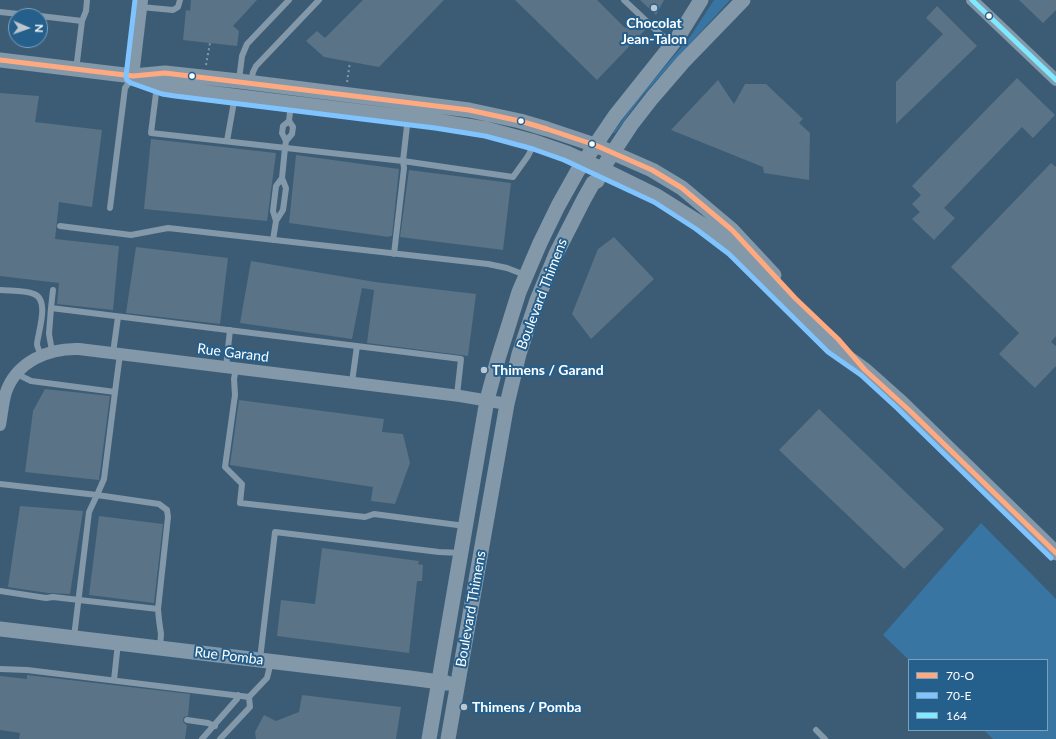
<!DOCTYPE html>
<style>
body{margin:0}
#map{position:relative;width:1056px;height:739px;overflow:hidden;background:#3c5c75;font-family:Lato,sans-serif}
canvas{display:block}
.legend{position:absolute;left:908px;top:659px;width:140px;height:72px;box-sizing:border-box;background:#255f8c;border:1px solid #7c9fba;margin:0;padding:5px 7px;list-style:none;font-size:12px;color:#fff}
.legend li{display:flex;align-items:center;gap:8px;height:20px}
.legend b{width:20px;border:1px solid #7c9fba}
.north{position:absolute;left:8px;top:8px;width:40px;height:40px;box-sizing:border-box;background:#255f8c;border:1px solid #7c9fba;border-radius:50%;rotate:92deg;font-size:11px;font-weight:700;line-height:16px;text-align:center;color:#fff}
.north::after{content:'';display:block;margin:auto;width:14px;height:18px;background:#bbc6cf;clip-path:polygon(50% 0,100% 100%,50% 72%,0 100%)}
</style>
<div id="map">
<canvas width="1056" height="739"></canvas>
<ul class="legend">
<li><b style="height:5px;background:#ffa980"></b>70-O</li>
<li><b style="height:5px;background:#80c4ff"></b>70-E</li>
<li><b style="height:5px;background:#80e8ff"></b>164</li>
</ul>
<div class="north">N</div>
</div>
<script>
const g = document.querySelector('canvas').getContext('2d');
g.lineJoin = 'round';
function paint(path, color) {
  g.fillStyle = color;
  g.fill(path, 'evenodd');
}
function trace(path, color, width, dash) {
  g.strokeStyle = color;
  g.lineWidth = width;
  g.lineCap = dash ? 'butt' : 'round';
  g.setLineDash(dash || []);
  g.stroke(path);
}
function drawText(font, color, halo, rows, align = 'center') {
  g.font = font + ' Lato,sans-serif';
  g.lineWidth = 4;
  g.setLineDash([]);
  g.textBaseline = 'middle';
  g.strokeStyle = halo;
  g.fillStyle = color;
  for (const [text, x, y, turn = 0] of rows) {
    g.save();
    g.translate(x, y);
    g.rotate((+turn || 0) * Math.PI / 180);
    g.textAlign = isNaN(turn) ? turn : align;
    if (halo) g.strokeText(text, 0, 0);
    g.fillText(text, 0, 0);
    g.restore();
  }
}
paint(new Path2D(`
 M714,0H730L643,95L615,133H613L640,96L690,37Z
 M981,523L1056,599V739H993L984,730H1047V660H909L883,635Z`), '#3975a2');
paint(new Path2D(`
 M191,0H257L233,26L239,31L237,46L183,40L186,10L190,11Z
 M363,0H444L379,67L324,57L306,41L317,31L325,38Z
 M515,0H597L625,28L634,19L645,30L597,80Z
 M640,0H664L656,15Z
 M1019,0H1056V10L1043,23Z
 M937,6L977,46L896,124V82L943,34L926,18Z
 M1017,78L1055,115L1033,138L1022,127L944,208L955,218L934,240L912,219L920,212L912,204L921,195L912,186Z
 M718,80L734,104L745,84H766L803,119L799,123L810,133L809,180L764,173L763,167L671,130Z
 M0,93L39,96L35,122L102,130L92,207L59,202L55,239L119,246L113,310L57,304L59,283L0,276Z
 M151,139L276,153L267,221L144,209Z
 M296,155L399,169L392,236H389V237L289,223Z
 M1051,163L1056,167V336L1051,342L1056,346V366L1035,388L999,354L1019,333L951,267Z
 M409,170L511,183L503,250L400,237Z
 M614,237L654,279L591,339L572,314L598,249Z
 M136,247L228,258L220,324L126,313Z
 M251,261L375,282L476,294L468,356L367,343L374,290L362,288L352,339L240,323Z
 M45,389L110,396L99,480L25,472L33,411Z
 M239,400L384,419L382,432L403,434L410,463L395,504L371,501L373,487L230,465Z
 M819,409L944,529L904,569L779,450Z
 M20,506L83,511L70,594L48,593L8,587Z
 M99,516L163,524L154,603L89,595Z
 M322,548L419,561L418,564L423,565L422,581H417L409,653L277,636L281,600L315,604Z
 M27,675L190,694L188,716L184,717L183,720L184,723L187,725L185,739H19L20,733L0,730V676L27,679Z
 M302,695L401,707L396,739H256L255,732L264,715L276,721L299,712Z`), '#5a7386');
trace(new Path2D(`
 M206,65L210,43
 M347,82L350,62`), '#8398a9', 2, [2, 3]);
trace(new Path2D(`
 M624,0L657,31L672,44
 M141,7L173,10L178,7L180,0
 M0,12L37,16
 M40,16L82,21
 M76,70L82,21L86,11L87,0
 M239,80L242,56L247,44L289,0
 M251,82L253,72L256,66L319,0
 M157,85L151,133L403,161L513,177L528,156L535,142
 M289,121L291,103
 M227,141L235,96
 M282,178L276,186L273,211L276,221L283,210L286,188L282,178L285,148L286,141L292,134L293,127L289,121L283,126L282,133L286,141
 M110,208L125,88L132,78
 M60,226L131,235L168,228L488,264L507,268L525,275
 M273,240L276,221
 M394,254L404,168L403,161L408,117
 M0,290C11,291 24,290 34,294C50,300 38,332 37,344C37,347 40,352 41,355
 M51,308L53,290
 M52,351L49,334L51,308L461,359L457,395
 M113,353L118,317
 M226,367L230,330
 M236,368L234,379L235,395L225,467L242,484L240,503L365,517L374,514L465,526
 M17,374L31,381L115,392L120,354
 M352,382L357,346
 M0,484L97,495L104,479L115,392
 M0,591L46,598L53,597L158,609L159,620L161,634L160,648
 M74,637L89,512L97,495L159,504L167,510L168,517L158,609
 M260,659L275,532L439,552L461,553
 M0,669L27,670L249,697L267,678L271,662
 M114,680L118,643
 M187,720L208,723L215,726
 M816,730L825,739
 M202,739L237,699L238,695
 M220,739L250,707L249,697`), '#8398a9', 6);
trace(new Path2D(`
 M972,0L1056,80
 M133,76L142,0
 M0,425C2,414 3,402 6,392C17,361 49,348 79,349L460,396L507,404`), '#8398a9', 12);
trace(new Path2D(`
 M0,60L133,76L165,73L239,81L469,110L520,121L547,129L595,145L652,170L682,188L732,230L774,275
 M133,76L164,87L176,89L436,121L486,129L535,142L567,153L602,169L657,196L700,223L734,249L833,347L865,370L902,403L1056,553
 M0,629L410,678L447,683
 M429,739L487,400L498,359L519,292L540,243L558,206L577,172L615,116L678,37L701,0
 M448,739L507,404L519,354L537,300L556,254L584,199L593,183L597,181L602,169L631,125L652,98L683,62L743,0`), '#8398a9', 15);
trace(new Path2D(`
 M0,60L133,76L165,73L469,110L520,121L547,129L595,145L652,170L682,188L732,230L795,298L838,339L865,370L911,412L1056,553`), '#ffa980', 5);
trace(new Path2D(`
 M135,0L126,76L127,80L131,83L162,94L175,96L435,128L485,136L533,149L564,160L654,202L696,229L729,254L828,352L861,375L897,408L1051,558`), '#80c4ff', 5);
trace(new Path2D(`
 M972,0L1056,80`), '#80e8ff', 5);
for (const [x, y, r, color] of [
 [654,8,4,"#bbc6cf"],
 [989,16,3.5,"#fff"],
 [192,76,3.5,"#fff"],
 [521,121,3.5,"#fff"],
 [592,144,3.5,"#fff"],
 [484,370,4,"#bbc6cf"],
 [464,707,4,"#bbc6cf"]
]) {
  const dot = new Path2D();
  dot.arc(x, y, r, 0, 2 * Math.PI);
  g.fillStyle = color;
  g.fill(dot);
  trace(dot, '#255f8c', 1.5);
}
drawText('bold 14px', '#fff', '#255f8c', [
 ["Chocolat",654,23,"center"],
 ["Jean-Talon",654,39,"center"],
 ["Thimens / Garand",492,370],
 ["Thimens / Pomba",472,707]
], 'left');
drawText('14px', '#fff', '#255f8c', [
 ["Boulevard Thimens",542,294,-69],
 ["Rue Garand",233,353,7],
 ["Boulevard Thimens",471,609,-80],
 ["Rue Pomba",229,656,7]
]);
</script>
